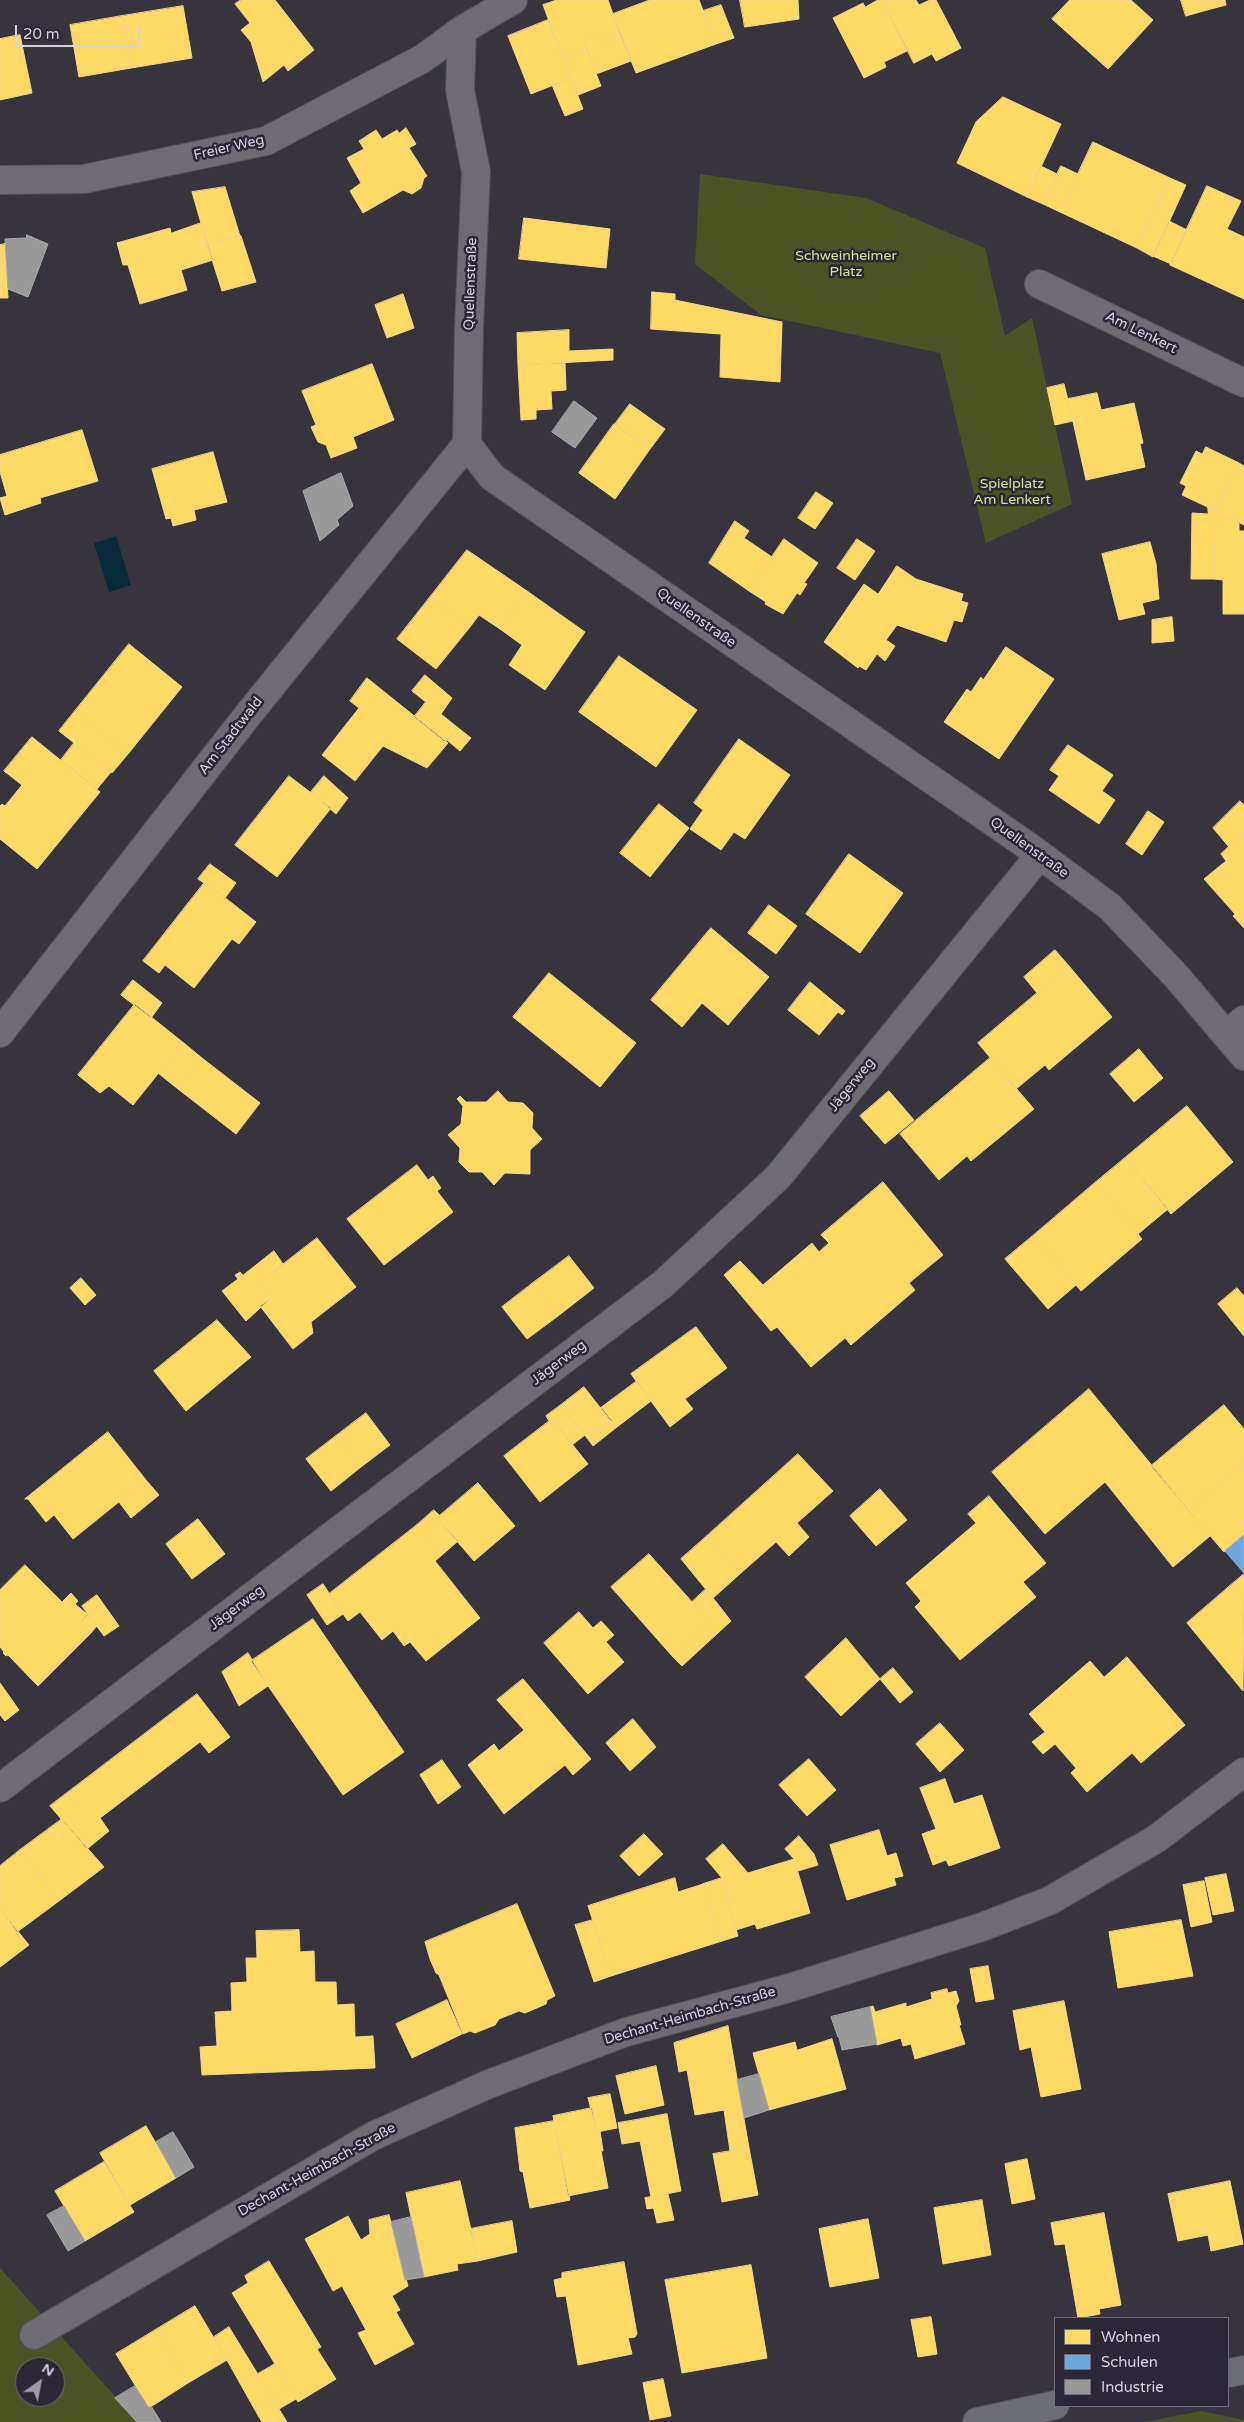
<!DOCTYPE html>
<meta charset="utf-8">
<style>
body{margin:0}
#map{position:relative;width:1244px;height:2422px;overflow:hidden;background:#37343e;font-family:"Varela Round",sans-serif}
canvas{display:block}
.legend{position:absolute;left:1054px;top:2317px;width:175px;height:90px;box-sizing:border-box;background:#2c2736;border:1px solid #706b78;margin:0;padding:6px 9px;list-style:none;font-size:15px;color:#d5d2dc}
.legend li{display:flex;align-items:center;gap:10px;height:25px}
.legend b{width:25px;border:1px solid #706b78}
.north{position:absolute;left:15px;top:2357px;width:50px;height:50px;box-sizing:border-box;background:#2c2736;border:1px solid #706b78;border-radius:50%;rotate:33deg;font-size:14px;font-weight:700;line-height:20px;text-align:center;color:#d5d2dc}
.north::after{content:'';display:block;margin:auto;width:18px;height:22px;background:#9e9ba5;clip-path:polygon(50% 0,100% 100%,50% 72%,0 100%)}
.scale{position:absolute;left:15px;top:25px;width:125px;height:22px;box-sizing:border-box;border:2px solid #d5d2dc;border-top:0;padding-left:6px;font-size:15px;line-height:18px;white-space:nowrap;color:#d5d2dc;-webkit-text-stroke:4px #2c2736;paint-order:stroke}
</style>
<div id="map">
<canvas width="1244" height="2422"></canvas>
<ul class="legend">
<li><b style="height:14px;background:#ffd966"></b>Wohnen</li>
<li><b style="height:14px;background:#6fa8dc"></b>Schulen</li>
<li><b style="height:14px;background:#999"></b>Industrie</li>
</ul>
<div class="north">N</div>
<div class="scale">20 m</div>
</div>
<script>
const g = document.querySelector('canvas').getContext('2d');
g.lineJoin = 'round';
function paint(path, color) {
  g.fillStyle = color;
  g.fill(path, 'evenodd');
}
function trace(path, color, width, dash) {
  g.strokeStyle = color;
  g.lineWidth = width;
  g.lineCap = dash ? 'butt' : 'round';
  g.setLineDash(dash || []);
  g.stroke(path);
}
function drawText(font, color, halo, rows, align = 'center') {
  g.font = font + ' "Varela Round",sans-serif';
  g.lineWidth = 5;
  g.setLineDash([]);
  g.textBaseline = 'middle';
  g.strokeStyle = halo;
  g.fillStyle = color;
  for (const [text, x, y, turn = 0] of rows) {
    g.save();
    g.translate(x, y);
    g.rotate((+turn || 0) * Math.PI / 180);
    g.textAlign = isNaN(turn) ? turn : align;
    if (halo) g.strokeText(text, 0, 0);
    g.fillText(text, 0, 0);
    g.restore();
  }
}
paint(new Path2D(`
 M700,174L866,198L985,248L1005,336L1032,318L1072,504L986,543L940,353L761,315L695,264Z
 M0,2268L138,2422H0ZM25,2367H55V2397H25Z
 M1201,2411L1244,2420V2422H1145Z`), '#4c5425');
paint(new Path2D(`
 M116,536L131,585L109,592L94,543Z`), '#062a39');
const homes = new Path2D(`
 M241,0H275L314,50L288,71L284,65L263,82L251,42L241,30L250,23L235,4Z
 M557,0H608L621,37L604,44L600,35L584,41L587,51L563,58L543,5Z
 M650,0H699L716,44L636,73L613,14Z
 M740,0H798L799,19L745,27Z
 M878,0H882L907,51L884,62L886,67L864,78L833,18L863,3L865,7Z
 M882,0H916L919,5L930,0H936L961,48L936,61L932,54L914,63Z
 M1070,0H1131L1153,20L1108,69L1052,19Z
 M1181,0H1205L1207,10L1186,16Z
 M1205,0H1225L1226,5L1207,10Z
 M721,5L734,38L716,44L703,11Z
 M183,6L192,58L131,68L122,16Z
 M122,16L131,68L79,77L70,25Z
 M548,20L571,78L531,94L508,36Z
 M20,35L32,93L0,100V39Z
 M600,35L604,44L621,37L631,61L596,74L584,41Z
 M587,51L601,86L578,95L563,58Z
 M571,78L583,109L565,116L552,85Z
 M1003,97L1061,124L1027,197L957,163L976,122Z
 M406,128L416,144L409,148L427,176L424,178L421,188L412,194L403,190L363,213L350,191L361,183L347,158L364,149L359,141L376,130L382,139L397,130L399,133Z
 M1093,142L1170,178L1137,248L1060,212Z
 M1041,166L1057,174L1043,204L1027,197Z
 M1061,166L1078,174L1060,212L1043,204Z
 M1170,178L1186,185L1153,257L1137,248Z
 M1207,186L1241,201L1227,229L1244,237V299L1170,265Z
 M225,187L240,236L207,244L192,192Z
 M524,218L610,229L606,268L519,259Z
 M1169,221L1187,230L1171,264L1153,256Z
 M201,223L213,260L181,270L187,290L140,304L128,265H123L117,243L170,228L171,233Z
 M241,236L256,282L222,291L207,244Z
 M5,244L8,298H0V245Z
 M652,292L675,294V300L782,322L780,382L720,377L721,334L651,329Z
 M403,294L414,328L387,338L375,305Z
 M569,330V351L613,349V360L518,365L517,333Z
 M565,363L566,390L551,391L552,409L536,410V419L521,420L518,365Z
 M372,364L394,420L353,437L357,448L331,458L326,445L318,442L311,427L316,425L302,391Z
 M1064,384L1073,421L1055,425L1047,388Z
 M1097,393L1101,410L1134,403L1143,443L1140,444L1145,467L1086,480L1068,399Z
 M630,404L665,429L650,449L615,424Z
 M614,424L650,449L615,499L579,473Z
 M82,430L98,481L40,498L41,503L5,515L0,498L7,496L0,472V455Z
 M1206,447L1239,463L1216,511L1182,495L1186,486L1180,483L1196,451L1202,454Z
 M213,452L227,502L194,510L196,520L173,526L171,518L166,519L152,469Z
 M1239,463L1244,466V525L1216,511Z
 M816,492L833,503L815,529L798,518Z
 M1208,507L1216,511L1214,579H1191L1192,513L1208,514Z
 M1216,511L1239,523V531H1244V614H1223V580L1214,579Z
 M735,521L749,531L744,538L772,557L749,591L709,563Z
 M784,539L818,563L804,583L807,584L800,595L797,593L783,614L765,604L766,602L749,591Z
 M857,539L875,551L855,580L837,568Z
 M1150,542L1156,564L1159,599L1142,603L1145,614L1119,620L1102,554Z
 M467,550L527,591L500,629L479,615L470,627L431,596Z
 M897,566L916,579L963,594L961,601L968,603L962,622L954,620L946,642L897,625L886,640L895,646L885,661L877,654L866,670L859,666L858,668L824,642L864,584L878,594Z
 M527,591L585,632L545,690L509,665L522,645L500,629Z
 M431,596L470,627L436,669L397,639Z
 M1172,617L1174,641L1152,643V620Z
 M129,644L182,687L128,754L75,711Z
 M1006,647L1054,679L999,759L944,722L967,689L971,692L981,677L983,680Z
 M619,656L697,710L656,767L579,712Z
 M425,675L452,698L441,714L412,691Z
 M367,678L448,743L427,768L383,746L355,781L322,755L359,708L350,701Z
 M426,702L457,727L445,742L414,717Z
 M75,711L128,754L112,773L59,731Z
 M457,727L471,738L460,751L447,740Z
 M32,737L100,792L37,869L0,839V806L2,804L5,806L22,785L4,771Z
 M739,739L790,775L745,839L734,832L721,850L690,829L703,810L694,803Z
 M74,743L111,772L97,789L61,760Z
 M1068,745L1113,775L1102,791L1115,800L1099,824L1049,790L1059,776L1050,770Z
 M289,776L331,808L277,877L235,845Z
 M324,776L348,798L336,814L311,792Z
 M1240,801L1244,805V833L1229,847L1213,828Z
 M659,804L689,828L650,877L620,853Z
 M1148,811L1164,822L1142,855L1126,844Z
 M1244,833V928L1233,916L1235,914L1204,879L1226,861L1221,854Z
 M849,854L903,893L860,953L806,914Z
 M210,864L236,883L225,898L205,882L204,883L198,879Z
 M205,882L256,922L239,944L232,939L194,988L165,965L159,973L143,961Z
 M769,905L797,926L776,954L748,933Z
 M711,928L769,977L728,1025L702,1003L682,1027L651,1000Z
 M1055,950L1069,966L1037,993L1024,977Z
 M1069,966L1112,1017L1049,1070L1045,1065L1016,1089L978,1043Z
 M549,973L636,1043L600,1087L513,1017Z
 M133,980L162,1003L151,1018L121,995Z
 M810,982L845,1011L842,1015L838,1012L819,1035L788,1010Z
 M135,1004L185,1044L165,1068L167,1069L164,1073L161,1070L133,1105L109,1086L100,1093L78,1075Z
 M185,1044L202,1058L178,1089L158,1073L161,1070L164,1073L167,1069L165,1068Z
 M1139,1049L1163,1078L1134,1102L1110,1074Z
 M202,1058L260,1103L236,1134L178,1089Z
 M990,1058L1034,1109L971,1161L967,1156L939,1180L900,1134Z
 M498,1091L508,1102L523,1103L533,1113L532,1128L542,1139L530,1150V1174L505,1173L494,1185L482,1172H469L459,1162L460,1148L448,1135L461,1124L463,1106L457,1099L460,1096L466,1102H486Z
 M889,1091L914,1120L885,1144L860,1116Z
 M1187,1106L1233,1162L1171,1214L1125,1158Z
 M1125,1158L1168,1209L1138,1234L1096,1182Z
 M417,1165L428,1180L433,1176L441,1188L437,1191L453,1212L384,1265L347,1219Z
 M883,1182L943,1255L909,1283L915,1290L851,1345L845,1338L811,1367L777,1327L771,1331L724,1275L740,1261L763,1285L812,1243L819,1252L829,1243L821,1235Z
 M1096,1182L1142,1239L1081,1291L1034,1235Z
 M1034,1235L1076,1285L1048,1309L1005,1259Z
 M317,1238L356,1287L311,1322L313,1333L293,1349L260,1306L271,1298L259,1283Z
 M274,1251L283,1264L259,1283L271,1298L246,1321L222,1291L238,1279L235,1275L240,1272L243,1275Z
 M569,1256L594,1288L558,1316L533,1283Z
 M81,1278L96,1295L85,1305L70,1288Z
 M533,1283L558,1316L527,1339L502,1307Z
 M1237,1288L1244,1296V1336L1218,1304Z
 M217,1320L251,1357L186,1411L154,1371Z
 M696,1327L727,1368L685,1399L693,1409L670,1427L631,1374Z
 M637,1381L651,1401L617,1427L602,1408L599,1409Z
 M584,1387L610,1420L587,1438L561,1405Z
 M1089,1389L1210,1536L1173,1567L1105,1482L1045,1534L992,1472Z
 M561,1405L585,1435L572,1445L552,1419L549,1421L546,1416Z
 M1224,1405L1244,1429V1463L1188,1510L1151,1466Z
 M366,1413L390,1445L361,1467L336,1436Z
 M552,1419L588,1464L540,1502L504,1456Z
 M610,1420L617,1427L593,1446L587,1438Z
 M108,1432L146,1480L73,1539L54,1515L46,1522L28,1499H25Z
 M336,1436L361,1467L331,1491L306,1459Z
 M798,1454L833,1491L797,1523L809,1537L789,1556L776,1542L741,1573L707,1536Z
 M1244,1463V1535L1224,1552L1188,1510Z
 M146,1480L159,1495L131,1518L119,1502Z
 M478,1483L515,1526L474,1561L437,1518Z
 M880,1489L907,1520L876,1546L850,1516Z
 M989,1496L1046,1563L1023,1582L1036,1597L960,1660L915,1607L921,1601L906,1583L976,1523L968,1514Z
 M434,1510L440,1516L437,1518L458,1541L442,1555L417,1525Z
 M198,1519L225,1554L192,1579L166,1544Z
 M417,1525L442,1555L435,1561L480,1618L426,1661L410,1642L404,1646L393,1631L382,1640L360,1612L348,1621L329,1594Z
 M707,1536L741,1573L713,1598L681,1559Z
 M649,1554L711,1623L673,1657L611,1587Z
 M25,1565L62,1602L71,1593L78,1601L75,1604L87,1614L80,1622L90,1634L38,1686L8,1655L6,1656L3,1653L4,1652L0,1647V1590Z
 M1244,1574V1600L1231,1585Z
 M323,1584L343,1614L327,1625L307,1595Z
 M1231,1585L1244,1600L1243,1691L1187,1623Z
 M706,1589L731,1621L682,1666L673,1657L711,1623L692,1602Z
 M97,1595L119,1626L104,1636L82,1606Z
 M579,1612L593,1628L601,1621L614,1635L606,1642L624,1662L588,1694L544,1643Z
 M88,1614L97,1626L90,1634L80,1622Z
 M313,1619L404,1752L343,1795L251,1661Z
 M846,1638L880,1679L841,1716L805,1677Z
 M248,1653L268,1686L239,1706L222,1672Z
 M1127,1657L1185,1725L1141,1763L1132,1753L1087,1792L1071,1773L1076,1768L1055,1744L1043,1754L1032,1742L1045,1732L1029,1714L1090,1661L1104,1677Z
 M893,1668L913,1692L900,1703L880,1679Z
 M523,1679L591,1759L573,1775L565,1765L504,1814L468,1765L494,1744L499,1751L524,1730L497,1700Z
 M0,1683L19,1710L5,1721L0,1715Z
 M197,1694L230,1737L209,1753L200,1742L100,1818L109,1831L87,1849L50,1806Z
 M633,1719L656,1747L630,1771L606,1743Z
 M940,1723L964,1750L940,1772L916,1744Z
 M809,1759L836,1790L807,1816L779,1785Z
 M442,1760L461,1787L438,1804L420,1775Z
 M945,1779L954,1804L982,1795L1000,1848L949,1866L946,1860L933,1865L922,1834L936,1829L920,1788Z
 M62,1819L104,1867L59,1901L20,1850Z
 M879,1830L887,1856L896,1853L903,1876L894,1878L896,1885L847,1900L830,1845Z
 M644,1834L663,1854L639,1876L620,1856Z
 M799,1836L814,1854L818,1865L798,1871L794,1859L785,1849Z
 M723,1844L748,1873L794,1859L810,1913L757,1929L755,1924L736,1930L722,1878L706,1859Z
 M20,1850L59,1901L17,1932L0,1909V1866Z
 M1226,1874L1234,1911L1213,1915L1205,1878Z
 M675,1878L678,1892L703,1884L722,1941L611,1976L588,1906Z
 M722,1878L738,1936L722,1941L703,1884Z
 M1204,1881L1212,1922L1191,1927L1183,1885Z
 M517,1904L555,1996L547,2000L546,2004L525,2013L519,2011L499,2019L495,2025L475,2033L470,2031L463,2034L439,1975L436,1973L430,1959L425,1942Z
 M0,1909L29,1945L0,1967Z
 M593,1920L611,1976L594,1982L575,1925Z
 M1181,1920L1193,1976L1118,1988L1109,1932Z
 M299,1930L300,1952L314,1951L315,1982H336L337,2005L354,2004L355,2037L373,2036L375,2068L202,2075L200,2047L217,2046L215,2012L232,2011L231,1983L247,1982L246,1958H257L256,1931Z
 M988,1966L994,1999L976,2002L970,1969Z
 M947,1989L948,1993L956,1991L959,2001L956,2006L961,2025H959L965,2044L915,2059L911,2044L903,2046L901,2038L877,2045L876,2044L870,2007L873,2006L875,2012L906,2003V2007L932,1999L931,1993Z
 M447,2000L462,2034L412,2058L396,2024Z
 M1064,2001L1081,2089L1041,2097L1031,2047L1020,2050L1013,2011Z
 M728,2026L749,2148L730,2151L724,2110L695,2115L687,2070L679,2072L674,2043Z
 M832,2039L846,2089L769,2110L753,2053L795,2042L797,2050Z
 M656,2066L664,2105L625,2114L616,2076Z
 M610,2094L617,2128L597,2132L588,2098Z
 M592,2108L597,2132L600,2131L603,2151H601L608,2188L568,2196L553,2116Z
 M667,2114L681,2191L651,2197L636,2120Z
 M636,2120L640,2141L622,2144L618,2123Z
 M554,2121L570,2200L530,2208L523,2172L520,2171L515,2128Z
 M146,2126L176,2178L130,2205L100,2153Z
 M749,2148L758,2195L722,2202L713,2154Z
 M1027,2159L1035,2199L1012,2204L1005,2164Z
 M104,2162L134,2212L85,2241L55,2191Z
 M460,2181L478,2261L457,2264L458,2270L424,2277L406,2193Z
 M1230,2181L1243,2244L1211,2251L1208,2235L1178,2241L1168,2194Z
 M668,2194L674,2220L657,2223L651,2197Z
 M651,2197L653,2208L647,2209L645,2198Z
 M982,2200L991,2255L943,2264L934,2208Z
 M1104,2213L1121,2305L1099,2309L1100,2314L1078,2318L1065,2244L1055,2245L1051,2223Z
 M389,2215L408,2286L392,2296L400,2310L396,2312L414,2344L375,2365L358,2333L366,2330L342,2286L333,2291L305,2239L348,2216L361,2240L370,2234L369,2220Z
 M868,2219L879,2278L830,2287L819,2229Z
 M512,2221L517,2252L478,2261L470,2229Z
 M269,2261L321,2347L317,2349L336,2379L298,2402L232,2293L248,2283L245,2276Z
 M624,2262L637,2334L635,2337L628,2338L632,2354L578,2365L566,2296L557,2297L554,2280L562,2278V2273Z
 M751,2265L767,2358L682,2373L665,2280Z
 M195,2306L227,2360L188,2383L157,2329Z
 M931,2317L937,2354L918,2357L911,2320Z
 M229,2327L273,2399L255,2410L214,2337Z
 M157,2329L188,2383L149,2408L116,2354Z
 M275,2364L296,2399L279,2409L258,2374Z
 M663,2379L671,2416L650,2420L643,2383Z
 M273,2399L279,2409L287,2422H262L255,2410Z`);
paint(homes, '#ffd966');
trace(homes, '#f2d789', 1);
const schools = new Path2D(`
 M1244,1535V1573L1225,1551Z`);
paint(schools, '#6fa8dc');
trace(schools, '#8eb5dc', 1);
const industry = new Path2D(`
 M27,235L48,244L28,297L8,289L5,239L26,238Z
 M574,401L597,418L575,448L552,432Z
 M341,473L353,506L337,520L339,525L320,541L303,491Z
 M870,2007L877,2044L842,2050L839,2037H838L831,2017Z
 M759,2074L769,2110L744,2118L737,2080Z
 M173,2132L194,2167L176,2178L156,2142Z
 M64,2206L85,2241L68,2251L47,2215Z
 M411,2217L424,2277L405,2280L391,2222Z
 M135,2386L149,2408L151,2406L161,2422H137L115,2398Z`);
paint(industry, '#999');
trace(industry, '#abaaad', 1);
const street = new Path2D(`
 M462,30L460,90L476,172L469,326L467,444L492,477L1028,846L1110,907L1176,976L1244,1056
 M0,180L84,179L266,141L422,59L462,30L513,0
 M1039,284L1244,383
 M0,1033L247,716L467,444
 M1226,1035L1244,1020
 M0,1788L663,1284L778,1177L1040,855
 M34,2335L373,2136L489,2084L626,2032L786,1989L982,1927L1049,1901L1156,1839L1244,1772`);
const secondary = new Path2D(`
 M1228,2373L1244,2370
 M977,2422L1055,2405`);
trace(street, '#535159', 30);
trace(secondary, '#535159', 30);
trace(street, '#6e6b73', 28);
trace(secondary, '#6d6d75', 28);
drawText('14px', '#d5d2dc', '#2c2736', [
 ["Freier Weg",229,148,-13],
 ["Quellenstraße",471,284,-88],
 ["Am Lenkert",1141,333,26],
 ["Quellenstraße",696,618,35],
 ["Am Stadtwald",231,736,-52],
 ["Quellenstraße",1029,848,36],
 ["Jägerweg",852,1085,-51],
 ["Jägerweg",559,1363,-37],
 ["Jägerweg",237,1608,-37],
 ["Dechant-Heimbach-Straße",690,2016,-16],
 ["Dechant-Heimbach-Straße",317,2170,-29]
]);
drawText('14px', '#d2e489', '#2c2736', [
 ["Schweinheimer",846,256],
 ["Platz",846,272],
 ["Spielplatz",1012,484],
 ["Am Lenkert",1012,500]
]);
</script>
